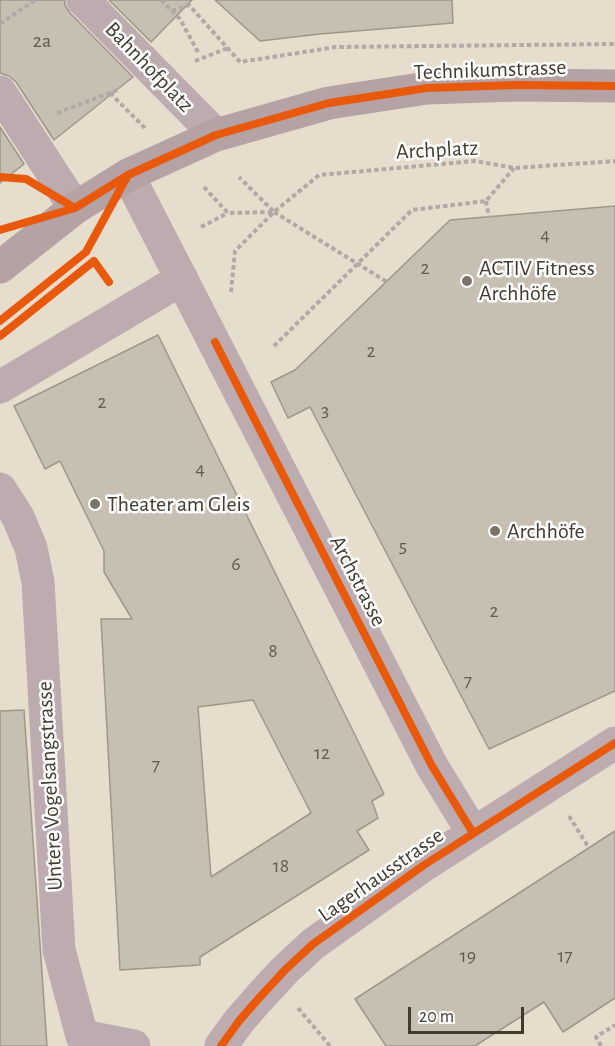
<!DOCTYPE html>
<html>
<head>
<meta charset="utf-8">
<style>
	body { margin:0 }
	#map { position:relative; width:615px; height:1046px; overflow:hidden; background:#e7ddcc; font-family:"Alegreya Sans",sans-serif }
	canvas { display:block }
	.scale { position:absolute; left:408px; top:1007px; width:116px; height:27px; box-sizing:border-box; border:3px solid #413a2e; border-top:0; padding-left:8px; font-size:18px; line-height:21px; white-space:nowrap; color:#413a2e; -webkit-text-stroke:4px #fff; paint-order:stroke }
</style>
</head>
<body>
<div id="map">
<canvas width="615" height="1046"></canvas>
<div class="scale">20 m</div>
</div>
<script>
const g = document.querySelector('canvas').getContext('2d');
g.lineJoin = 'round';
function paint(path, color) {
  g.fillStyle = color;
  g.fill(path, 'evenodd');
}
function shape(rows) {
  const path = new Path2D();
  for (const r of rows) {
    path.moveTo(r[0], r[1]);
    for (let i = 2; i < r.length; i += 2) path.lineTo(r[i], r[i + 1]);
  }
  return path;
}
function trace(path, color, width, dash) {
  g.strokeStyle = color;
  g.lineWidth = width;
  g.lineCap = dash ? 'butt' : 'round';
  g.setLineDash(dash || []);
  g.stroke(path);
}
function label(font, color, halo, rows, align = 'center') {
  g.font = font + ' "Alegreya Sans",sans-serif';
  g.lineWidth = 5;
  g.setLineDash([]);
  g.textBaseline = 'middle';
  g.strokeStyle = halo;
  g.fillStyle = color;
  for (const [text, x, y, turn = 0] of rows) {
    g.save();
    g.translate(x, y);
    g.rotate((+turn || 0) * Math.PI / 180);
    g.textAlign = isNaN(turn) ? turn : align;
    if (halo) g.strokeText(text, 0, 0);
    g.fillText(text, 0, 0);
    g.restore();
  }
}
const building = shape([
	[0,0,65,0,65,5,70,13,133,77,54,140,16,82,9,76,0,73,0,0],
	[109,0,192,0,151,42,109,0],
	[215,0,452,0,453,23,320,34,260,41,215,0],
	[0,127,24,164,0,183,0,127],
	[615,206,615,691,489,749,310,407,288,418,271,382,295,370,450,220,615,206],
	[158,335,384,794,372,801,378,818,357,831,369,850,200,957,200,965,120,970,101,619,132,619,104,572,104,551,60,461,45,469,14,406,158,335],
	[253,700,311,813,211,877,198,707,253,700],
	[24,710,47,1046,0,1046,0,711,24,710],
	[615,831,615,998,563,1032,544,1002,475,1046,386,1046,355,999,615,831]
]);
paint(building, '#c7bfb1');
trace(building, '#9f978b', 1.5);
trace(shape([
	[161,0,180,19,199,54],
	[172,11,189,5,240,62,336,47,615,44],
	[0,24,35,0],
	[195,61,228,48],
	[110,93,146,129],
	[57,113,120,89],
	[204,187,228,213,274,212,239,177],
	[486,201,489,217],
	[274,212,387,282],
	[201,227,228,213],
	[94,261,109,282],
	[231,292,235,251,274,212,319,175,475,161,515,168,615,161],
	[274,346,412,210,486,201,514,168],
	[569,816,589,848],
	[298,1008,330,1046],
	[601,1046,596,1037,615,1025]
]), '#b4a8a7', 4, [4.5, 3]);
trace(shape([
	[83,0,216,135],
	[0,92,75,208],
	[128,175,432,766,473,833],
	[0,387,182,279],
	[0,489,18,517,31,548,38,582,59,950,82,1036,134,1046],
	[221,1046,239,1021,260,997,285,970,313,944,424,865,615,743]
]), '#bcacaf', 33);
trace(shape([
	[0,267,75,208,128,175,216,135,329,103,427,88,516,85,615,86]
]), '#b5a2a4', 33);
trace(shape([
	[0,177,26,179,75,208],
	[0,230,75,208,128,175,216,135,329,103,427,88,516,85,615,86],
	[0,321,86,252,128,175],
	[0,336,94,261,109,282],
	[215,342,432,766,473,833],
	[221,1046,239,1021,260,997,285,970,313,944,424,865,615,743]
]), '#e8590c', 8);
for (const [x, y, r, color] of [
	[467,281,6,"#7b7365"],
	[95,504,6,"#7b7365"],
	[495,531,6,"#7b7365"]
]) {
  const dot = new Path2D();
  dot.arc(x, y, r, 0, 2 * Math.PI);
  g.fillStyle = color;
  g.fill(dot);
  trace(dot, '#fff', 2);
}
label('20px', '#625b4f', null, [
	["2a",42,41],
	["4",545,235],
	["2",425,268],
	["2",371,351],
	["2",102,402],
	["3",325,410],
	["4",200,469],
	["5",403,546],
	["6",236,564],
	["2",494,611],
	["8",273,651],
	["7",468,681],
	["12",322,753],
	["7",156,765],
	["18",281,866],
	["19",468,956],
	["17",565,956]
]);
label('22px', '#413a2e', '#fff', [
	["Bahnhofplatz",149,67,46],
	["Technikumstrasse",490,70,-2],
	["Archplatz",437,150,-3],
	["Archstrasse",358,581,63],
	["Untere Vogelsangstrasse",50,786,-93],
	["Lagerhausstrasse",381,875,-35]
]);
label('22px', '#413a2e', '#fff', [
	["ACTIV Fitness",479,268],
	["Archhöfe",479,293],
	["Theater am Gleis",107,504],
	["Archhöfe",507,531]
], 'left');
</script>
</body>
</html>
